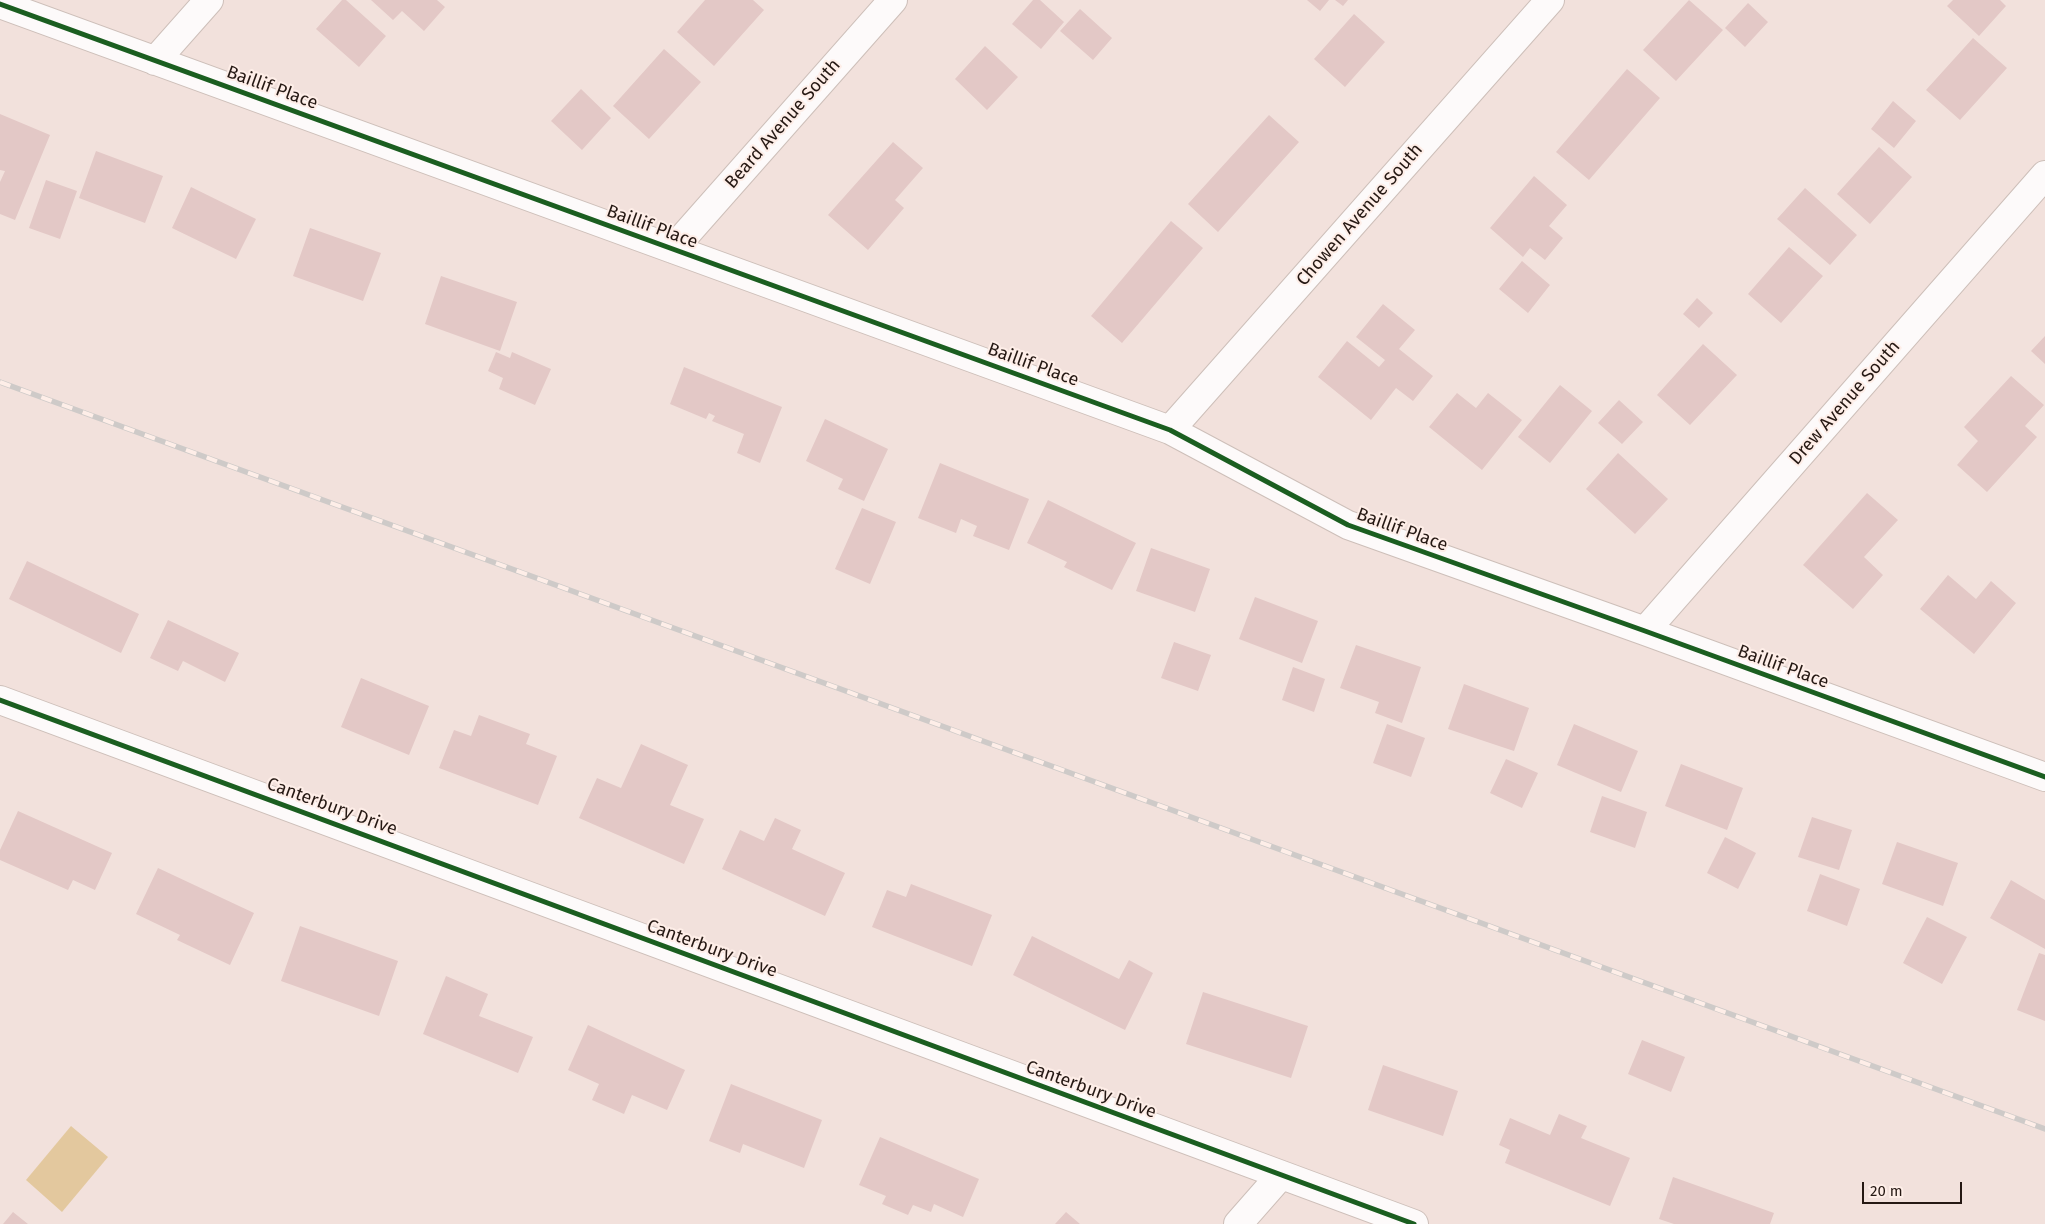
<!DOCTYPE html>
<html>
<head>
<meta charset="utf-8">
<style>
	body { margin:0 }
	#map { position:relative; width:2045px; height:1224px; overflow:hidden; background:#f2e1dc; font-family:"Fira Sans",sans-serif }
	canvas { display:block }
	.scale { position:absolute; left:1862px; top:1182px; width:100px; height:22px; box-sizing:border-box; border:2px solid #251813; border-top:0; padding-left:6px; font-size:15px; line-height:18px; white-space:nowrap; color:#251813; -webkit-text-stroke:4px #feeee8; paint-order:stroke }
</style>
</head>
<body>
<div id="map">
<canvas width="2045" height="1224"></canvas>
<div class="scale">20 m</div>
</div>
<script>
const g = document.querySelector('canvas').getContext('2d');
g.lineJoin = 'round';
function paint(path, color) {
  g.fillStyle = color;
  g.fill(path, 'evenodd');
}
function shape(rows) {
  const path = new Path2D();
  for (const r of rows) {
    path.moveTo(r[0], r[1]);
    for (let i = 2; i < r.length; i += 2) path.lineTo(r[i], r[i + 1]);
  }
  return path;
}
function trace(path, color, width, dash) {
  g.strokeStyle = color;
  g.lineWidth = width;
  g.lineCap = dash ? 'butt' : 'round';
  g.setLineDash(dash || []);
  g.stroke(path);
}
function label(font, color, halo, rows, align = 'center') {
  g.font = font + ' "Fira Sans",sans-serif';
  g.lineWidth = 4;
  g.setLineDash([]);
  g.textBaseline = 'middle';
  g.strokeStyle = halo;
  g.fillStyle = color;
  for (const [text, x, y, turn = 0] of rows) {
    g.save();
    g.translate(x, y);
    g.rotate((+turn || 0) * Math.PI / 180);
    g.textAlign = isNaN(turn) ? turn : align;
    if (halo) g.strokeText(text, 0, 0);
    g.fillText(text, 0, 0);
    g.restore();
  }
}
paint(shape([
	[71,1126,108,1157,62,1212,26,1180]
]), '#e3c89e');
paint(shape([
	[342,0,346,0,386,36,359,67,316,29],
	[371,0,437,0,445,7,424,31,402,11,393,20],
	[705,0,753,0,764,10,714,66,677,32],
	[1033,0,1040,0,1064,22,1041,49,1012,24],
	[1307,0,1329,0,1320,11],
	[1335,0,1348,0,1343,6],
	[1689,0,1723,30,1676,81,1643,50],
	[1953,0,2000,0,2006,6,1979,36,1947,6],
	[1748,3,1768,22,1745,47,1725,28],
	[1080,9,1112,38,1093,60,1060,31],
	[1354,14,1385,42,1345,87,1314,59],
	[1973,38,2007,68,1960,120,1926,90],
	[985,46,1018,77,987,110,955,79],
	[664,49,701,82,649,139,613,106],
	[1627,69,1660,98,1589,180,1556,152],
	[581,89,611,118,582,150,551,121],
	[1893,101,1916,121,1894,148,1871,129],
	[0,114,50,135,15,220,0,214,0,182,5,171,0,170],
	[1269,115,1299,142,1218,232,1188,204],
	[893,142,923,168,895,200,904,208,868,250,828,215],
	[1879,147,1912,177,1870,224,1837,194],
	[96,151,163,176,145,223,79,198],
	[1534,176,1567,205,1549,226,1563,238,1545,260,1530,248,1523,257,1490,228],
	[46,180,77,191,60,239,29,228],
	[191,187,256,219,236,259,172,228],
	[1805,188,1857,235,1830,265,1777,219],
	[1171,221,1203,248,1122,343,1091,316],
	[310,228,381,253,363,301,293,276],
	[1789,247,1823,276,1781,323,1748,294],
	[1522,261,1550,285,1528,313,1499,289],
	[441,276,517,302,500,351,425,324],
	[1697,298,1713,313,1699,328,1683,314],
	[1383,304,1415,330,1399,349,1433,376,1413,401,1396,388,1371,420,1318,377,1347,341,1379,367,1385,360,1356,337],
	[2045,336,2045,364,2031,351],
	[1703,344,1737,375,1690,425,1657,395],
	[496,352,510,358,512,352,551,369,535,405,499,389,503,378,488,371],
	[684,367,782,407,760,463,737,453,744,434,712,421,715,416,709,413,706,419,670,404],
	[2011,376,2044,405,2025,426,2037,437,1987,492,1957,465,1978,441,1964,427],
	[1560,385,1592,411,1550,463,1518,437],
	[1457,393,1476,408,1488,393,1522,420,1482,470,1429,427],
	[1619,400,1643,422,1622,444,1598,423],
	[825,419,888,449,864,501,838,489,843,479,806,461],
	[1618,453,1668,499,1635,534,1586,489],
	[940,463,1029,499,1009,550,973,536,977,526,961,519,956,533,918,518],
	[1867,493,1898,520,1864,557,1883,575,1853,609,1803,565],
	[1048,500,1136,543,1112,590,1064,567,1067,562,1027,543],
	[862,508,896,522,870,584,835,569],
	[1151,548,1210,569,1195,612,1136,591],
	[27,561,139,614,121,653,9,599],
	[1948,575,1976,599,1991,581,2016,603,1974,654,1920,609],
	[1255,597,1318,621,1302,663,1239,639],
	[168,620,239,653,225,682,183,661,178,671,150,658],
	[1174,642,1211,655,1198,691,1161,678],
	[1356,645,1421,667,1402,723,1375,713,1379,702,1340,688],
	[1293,667,1325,679,1314,712,1282,700],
	[361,678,429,706,409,755,341,727],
	[1464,684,1529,708,1514,751,1448,729],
	[479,715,530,734,526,744,557,756,538,805,439,768,454,730,471,736],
	[1387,724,1425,738,1411,777,1373,763],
	[1574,724,1638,751,1621,792,1557,765],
	[641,744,688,765,670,805,704,819,684,864,579,818,597,778,621,788],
	[1506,759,1538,773,1522,808,1490,793],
	[1681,764,1743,788,1727,830,1665,806],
	[1602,796,1647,812,1635,848,1590,832],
	[18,811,112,853,95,890,73,880,68,890,0,860,0,850],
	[1812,817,1852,830,1839,870,1798,857],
	[775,818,801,830,792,849,845,873,825,916,722,869,740,830,764,841],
	[1725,837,1756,853,1738,889,1707,873],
	[1897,842,1958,863,1943,906,1882,884],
	[158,868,254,913,230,965,177,940,180,935,136,914],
	[1820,874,1860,889,1847,926,1807,911],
	[2011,880,2045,900,2045,949,1990,918],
	[911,884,992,915,972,966,872,927,887,890,906,897],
	[1927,917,1967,937,1942,984,1903,963],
	[300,926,398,961,379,1016,281,981],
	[1032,936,1119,979,1129,960,1153,973,1125,1030,1013,975],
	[2039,953,2045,955,2045,1021,2017,1010],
	[446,976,488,994,479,1016,533,1037,518,1073,423,1034],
	[1203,992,1308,1026,1291,1078,1186,1044],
	[588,1025,685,1070,667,1110,632,1095,624,1114,592,1100,599,1084,568,1070],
	[1642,1040,1685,1057,1671,1092,1628,1074],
	[1383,1065,1458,1091,1443,1136,1368,1110],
	[731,1084,822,1120,804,1168,743,1144,740,1153,709,1141],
	[1559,1114,1587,1126,1581,1138,1630,1158,1610,1206,1505,1163,1510,1150,1499,1145,1510,1118,1550,1135],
	[880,1137,979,1179,963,1217,934,1204,931,1212,913,1205,908,1215,882,1204,886,1196,859,1185],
	[1673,1177,1774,1213,1770,1224,1674,1224,1659,1219],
	[13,1212,28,1224,3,1224],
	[1066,1212,1080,1224,1055,1224]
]), '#e3c8c6');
const street = shape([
	[0,4,1170,430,1348,525,1645,631,2045,777],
	[155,61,209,0],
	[673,249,893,0],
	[1170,430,1550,0],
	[1645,631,2045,175],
	[0,700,1414,1224],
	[1238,1224,1281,1175]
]);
trace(street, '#cdbfb9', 30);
trace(street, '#fdfafa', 28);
const rail = shape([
	[0,382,2045,1129]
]);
trace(rail, '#cecac8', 5.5);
trace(rail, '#feeee8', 4, [11]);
trace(shape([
	[0,4,1170,430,1348,525,1645,631,2045,777],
	[0,700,1414,1224]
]), '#1b5e20', 5);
label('18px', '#251813', '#feeee8', [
	["Baillif Place",272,88,20],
	["Beard Avenue South",783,124,-49],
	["Chowen Avenue South",1360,215,-49],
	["Baillif Place",652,227,20],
	["Baillif Place",1033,365,20],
	["Drew Avenue South",1845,403,-49],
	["Baillif Place",1402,530,20],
	["Baillif Place",1783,667,20],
	["Canterbury Drive",332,807,20],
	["Canterbury Drive",712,949,20],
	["Canterbury Drive",1091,1090,20]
]);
</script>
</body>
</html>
